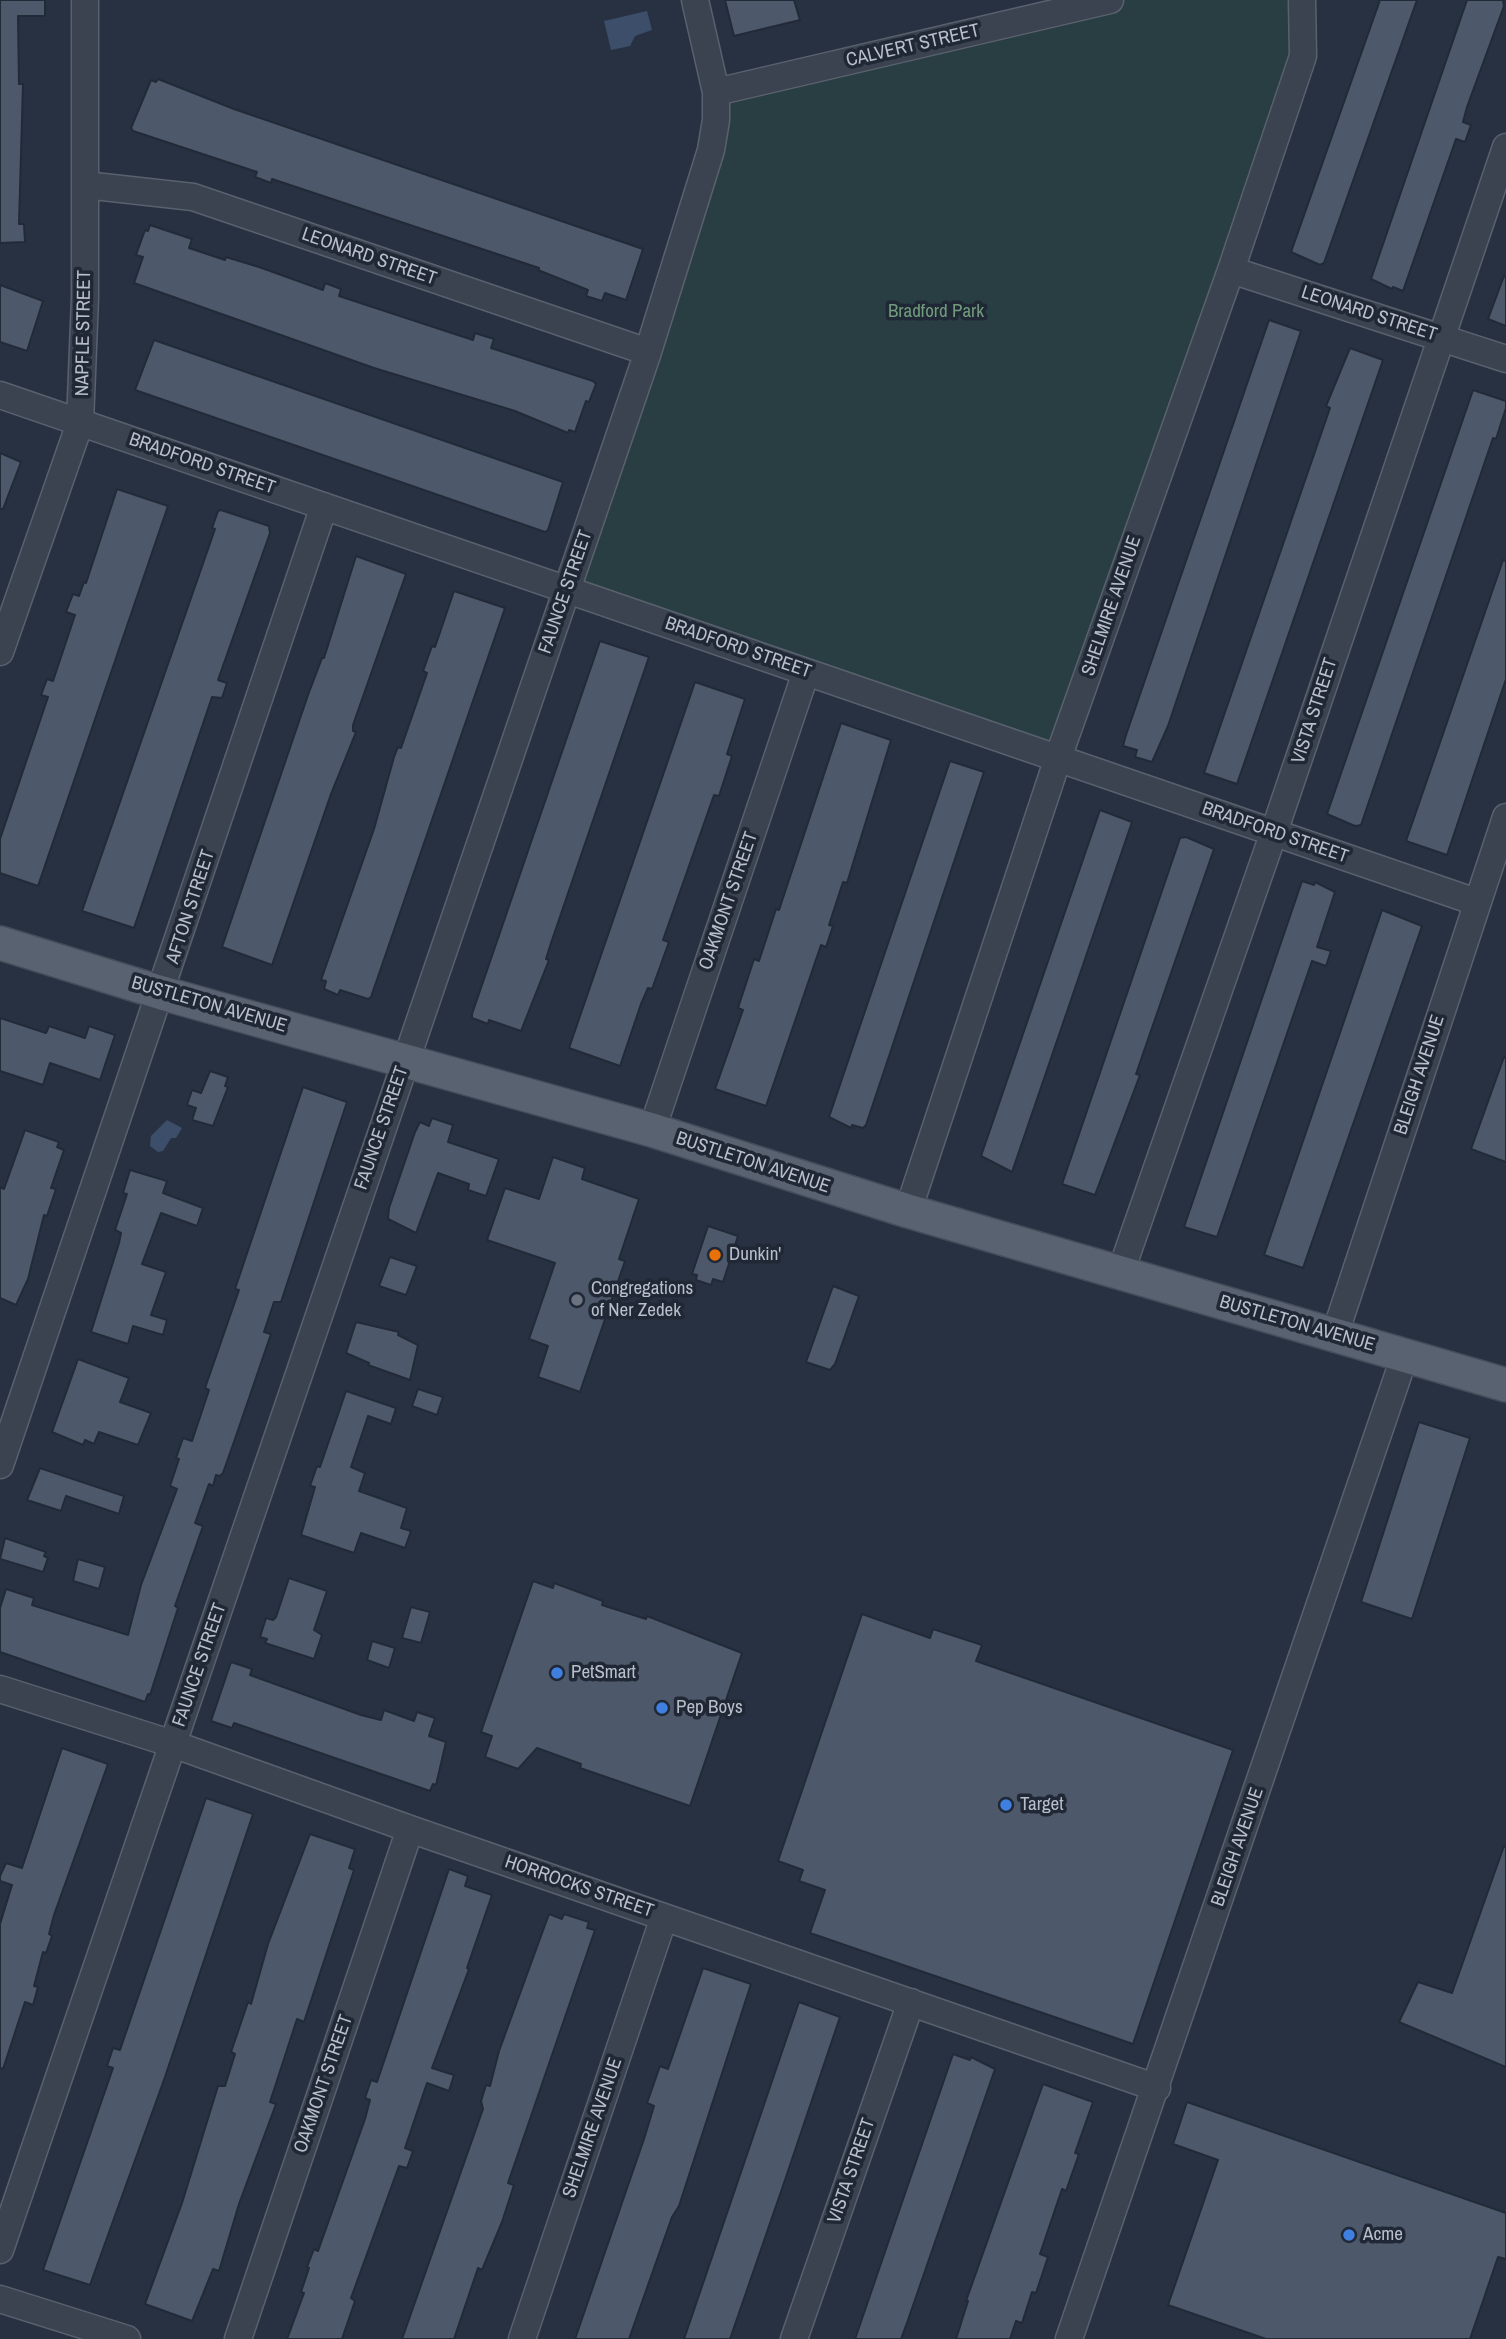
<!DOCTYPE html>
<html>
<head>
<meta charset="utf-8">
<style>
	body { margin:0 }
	canvas { display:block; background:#273141 }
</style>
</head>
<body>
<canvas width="1506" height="2339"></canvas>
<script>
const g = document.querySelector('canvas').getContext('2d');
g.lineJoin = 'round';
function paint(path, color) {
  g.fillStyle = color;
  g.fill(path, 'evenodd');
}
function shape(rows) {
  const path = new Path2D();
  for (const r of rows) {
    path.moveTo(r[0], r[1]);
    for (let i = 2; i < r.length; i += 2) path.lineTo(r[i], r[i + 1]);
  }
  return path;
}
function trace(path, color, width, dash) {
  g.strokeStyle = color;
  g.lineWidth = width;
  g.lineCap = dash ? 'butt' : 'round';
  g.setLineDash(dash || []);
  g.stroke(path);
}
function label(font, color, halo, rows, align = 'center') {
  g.font = font + ' "Archivo Narrow",sans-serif';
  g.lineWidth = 7;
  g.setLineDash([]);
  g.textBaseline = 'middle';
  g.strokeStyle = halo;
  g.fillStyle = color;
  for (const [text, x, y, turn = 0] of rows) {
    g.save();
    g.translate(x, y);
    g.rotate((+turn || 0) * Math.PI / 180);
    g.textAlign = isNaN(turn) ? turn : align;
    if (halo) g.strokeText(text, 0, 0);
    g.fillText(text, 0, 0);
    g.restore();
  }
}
paint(shape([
	[1110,0,1302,0,1303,56,1058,758,567,590,716,92]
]), '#293e42');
paint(shape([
	[647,11,652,30,635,36,630,46,611,50,604,21],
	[167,1120,182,1128,176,1138,171,1138,163,1151,158,1152,150,1146,151,1136]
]), '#3d4e6a');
const building = shape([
	[0,0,45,0,45,16,18,16,19,84,23,84,19,224,24,224,25,242,0,243,0,0],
	[725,0,794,0,800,20,734,36,725,0],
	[1380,0,1417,0,1324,263,1320,265,1291,252,1380,0],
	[1467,0,1503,0,1504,6,1467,107,1463,122,1471,125,1465,142,1456,139,1403,291,1393,287,1392,289,1371,279,1467,0],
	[158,79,234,109,643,249,626,300,605,293,602,301,586,296,588,290,538,270,539,268,272,179,271,183,255,177,257,172,133,131,131,128,151,80,156,82,158,79],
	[150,225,192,239,189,248,225,260,226,257,259,267,323,290,325,283,341,289,339,296,473,340,475,333,494,339,491,348,593,381,596,384,589,402,586,401,575,432,569,430,568,433,515,411,374,368,134,283,143,257,136,255,145,230,148,231,150,225],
	[1504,276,1506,277,1506,326,1488,319,1504,276],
	[0,285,43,301,27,351,0,342,0,285],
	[1269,320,1301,331,1168,726,1152,762,1135,757,1137,750,1123,746,1126,735,1269,320],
	[154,340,563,482,548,530,545,532,135,390,154,340],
	[1350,348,1383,360,1237,784,1204,773,1330,408,1326,406,1350,348],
	[1473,390,1506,401,1506,408,1496,439,1493,438,1361,825,1355,826,1327,814,1473,390],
	[0,453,21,462,3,509,0,509,0,453],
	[117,489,168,506,38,886,0,873,0,839,48,697,41,695,47,679,53,681,75,615,66,612,73,594,79,596,84,582,86,583,117,489],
	[221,510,269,526,270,533,218,680,227,683,222,698,212,697,134,928,82,911,215,529,212,528,218,511,221,510],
	[356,556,406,574,353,725,353,731,356,732,331,794,272,965,222,947,308,695,322,658,324,658,356,556],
	[1503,560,1506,561,1506,679,1447,855,1406,841,1503,560],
	[454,591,505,608,371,997,368,999,340,990,338,995,324,989,326,981,321,980,374,829,394,757,398,747,401,748,427,673,423,671,432,646,435,647,454,591],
	[600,641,649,657,551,943,546,959,549,960,521,1031,489,1020,488,1024,472,1018,472,1014,600,641],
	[695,682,745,699,727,754,732,756,719,796,714,795,663,940,669,942,652,989,648,988,641,1004,620,1066,569,1048,695,682],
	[841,723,891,740,847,883,843,882,829,925,833,926,826,947,821,945,766,1106,715,1089,743,1010,738,1008,754,959,759,961,776,909,779,910,841,723],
	[950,761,984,772,866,1125,863,1128,852,1125,851,1128,829,1117,950,761],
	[1100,810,1132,822,1012,1172,981,1156,1100,810],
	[1186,837,1214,849,1136,1074,1140,1075,1095,1195,1062,1184,1180,838,1186,837],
	[1302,881,1314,885,1315,882,1335,892,1317,947,1331,951,1326,966,1312,961,1217,1237,1184,1227,1302,881],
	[1382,910,1422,926,1303,1268,1264,1255,1382,910],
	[0,1018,46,1033,49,1026,85,1038,89,1026,115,1035,100,1080,50,1063,43,1085,0,1071,0,1018],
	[1504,1057,1506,1058,1506,1162,1471,1149,1504,1057],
	[210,1071,228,1077,225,1086,228,1087,213,1126,192,1120,196,1108,187,1105,192,1090,201,1093,210,1071],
	[303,1087,347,1102,281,1302,274,1302,264,1332,271,1334,236,1436,223,1473,220,1476,216,1475,213,1486,209,1484,195,1523,203,1526,175,1606,178,1608,150,1695,148,1694,145,1702,0,1652,0,1608,6,1589,34,1598,32,1605,128,1635,141,1585,177,1489,170,1486,179,1459,176,1458,183,1438,192,1441,209,1390,205,1388,239,1290,235,1289,303,1087],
	[432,1118,453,1125,448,1142,499,1159,486,1196,468,1190,469,1184,438,1173,416,1233,388,1219,389,1208,415,1132,420,1122,429,1126,432,1118],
	[25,1130,59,1142,57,1147,64,1150,51,1188,56,1189,47,1216,44,1215,28,1279,16,1305,0,1298,0,1187,4,1189,25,1130],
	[553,1157,585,1168,582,1179,639,1199,619,1259,625,1261,580,1392,538,1377,548,1346,529,1339,555,1263,487,1240,505,1188,539,1199,553,1157],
	[130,1170,167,1181,163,1193,203,1208,197,1226,161,1213,142,1264,166,1272,151,1315,167,1320,163,1335,133,1326,128,1344,91,1332,119,1243,121,1233,115,1230,127,1194,123,1193,130,1170],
	[708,1226,738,1236,723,1282,713,1279,711,1285,696,1280,697,1275,692,1274,708,1226],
	[390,1257,417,1266,406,1295,379,1286,390,1257],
	[833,1286,859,1296,835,1364,830,1370,806,1362,833,1286],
	[356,1322,399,1332,398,1335,418,1345,410,1380,368,1365,369,1363,346,1353,356,1322],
	[78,1359,129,1378,120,1402,151,1413,138,1445,99,1432,94,1444,85,1440,83,1445,52,1432,78,1359],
	[418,1389,443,1397,437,1415,412,1406,418,1389],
	[346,1391,396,1408,391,1424,368,1416,351,1467,365,1473,359,1491,407,1508,401,1528,411,1531,405,1548,361,1533,354,1553,301,1535,315,1487,310,1486,317,1466,320,1467,346,1391],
	[1419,1422,1470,1438,1412,1619,1361,1602,1419,1422],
	[40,1468,124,1496,119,1514,66,1496,61,1511,27,1500,40,1468],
	[5,1538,46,1552,44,1556,48,1558,43,1572,0,1559,5,1538],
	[78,1559,105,1567,99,1589,73,1581,78,1559],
	[289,1578,327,1591,314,1630,322,1635,314,1659,265,1643,267,1639,260,1637,266,1618,273,1620,276,1617,289,1578],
	[533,1581,553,1588,554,1583,603,1601,602,1605,646,1619,647,1616,742,1653,690,1806,580,1768,581,1764,537,1748,518,1769,485,1757,492,1736,481,1732,533,1581],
	[411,1607,430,1612,421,1643,402,1638,411,1607],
	[862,1614,930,1638,933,1629,982,1645,976,1661,1233,1750,1133,2044,810,1933,825,1890,799,1881,803,1870,778,1861,862,1614],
	[372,1641,395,1648,389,1668,367,1660,372,1641],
	[231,1662,252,1669,250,1675,361,1715,381,1720,384,1710,414,1721,417,1712,435,1718,429,1736,446,1742,436,1785,433,1784,430,1791,234,1723,232,1728,211,1721,231,1662],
	[62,1748,108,1764,54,1915,49,1934,52,1936,46,1953,43,1952,34,1986,38,1987,33,2005,25,2002,3,2069,0,2068,0,1924,12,1885,0,1881,0,1876,6,1863,22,1868,62,1748],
	[206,1798,253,1814,165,2077,90,2285,43,2270,113,2068,107,2066,113,2048,120,2050,206,1798],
	[310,1834,355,1849,349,1868,354,1870,304,2022,297,2019,270,2102,276,2104,239,2204,219,2271,213,2269,192,2321,145,2304,182,2203,218,2086,225,2086,235,2054,231,2052,248,2002,251,2004,268,1944,310,1834],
	[1504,1846,1506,1847,1506,2067,1399,2022,1418,1982,1452,1993,1504,1846],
	[449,1869,468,1876,465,1886,492,1895,467,1968,469,1969,432,2068,454,2075,449,2091,427,2083,405,2148,413,2151,407,2168,399,2166,351,2298,355,2301,342,2339,287,2339,304,2293,301,2292,309,2268,307,2267,314,2249,318,2251,365,2119,370,2100,365,2098,371,2080,377,2082,449,1869],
	[549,1914,562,1919,564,1914,589,1922,587,1928,595,1930,508,2183,514,2185,502,2222,482,2270,478,2268,454,2339,402,2339,483,2109,481,2101,486,2085,490,2086,499,2051,549,1914],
	[703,1968,751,1984,679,2206,672,2217,629,2339,575,2339,644,2139,654,2106,647,2103,660,2066,668,2069,703,1968],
	[799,2002,840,2017,785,2180,730,2339,684,2339,799,2002],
	[953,2054,970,2060,971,2057,995,2069,908,2320,901,2339,855,2339,953,2054],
	[1043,2084,1093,2102,1075,2153,1079,2154,1066,2191,1062,2189,1040,2254,1048,2257,1036,2293,1032,2292,1022,2323,1016,2321,1010,2339,956,2339,968,2301,966,2301,1043,2084],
	[1187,2102,1506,2213,1506,2259,1498,2257,1470,2339,1266,2339,1168,2305,1218,2160,1173,2144,1187,2102]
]);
paint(building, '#4d586a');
trace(building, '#222a38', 2);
const minor = shape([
	[716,92,1110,0],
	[85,185,193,197,648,352],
	[1231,270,1506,359],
	[0,395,1476,902],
	[0,652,80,423,85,298,85,0],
	[652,1130,806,672],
	[908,1211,1058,758,1231,270,1303,56,1302,0],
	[1120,1274,1274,832,1506,147],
	[1335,1334,1506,817],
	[0,1465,324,506],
	[0,1689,173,1744,410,1829,1157,2088],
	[0,2250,648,352,711,150,716,120,716,92,695,0],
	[0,2299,127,2339],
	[238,2339,410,1829],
	[522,2339,664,1917],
	[794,2339,911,2002],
	[1069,2339,1405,1355]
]);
const major = shape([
	[0,943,162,993,652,1130,908,1211,1506,1385]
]);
trace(minor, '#59616e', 29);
trace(major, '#454c5a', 36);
trace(minor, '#3b4351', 26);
trace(major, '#596271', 33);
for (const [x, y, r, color] of [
	[715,1255,7,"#e8710a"],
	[577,1300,7,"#6b7280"],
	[557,1673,7,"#3f7fe0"],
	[662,1708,7,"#3f7fe0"],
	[1006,1805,7,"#3f7fe0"],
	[1349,2235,7,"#3f7fe0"]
]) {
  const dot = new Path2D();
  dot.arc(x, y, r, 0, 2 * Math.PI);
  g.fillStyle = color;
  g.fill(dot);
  trace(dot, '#202836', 2.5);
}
label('19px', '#b8bfcb', '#202836', [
	["CALVERT STREET",913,46,-13],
	["LEONARD STREET",369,257,19],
	["LEONARD STREET",1369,314,18],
	["NAPFLE STREET",84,333,-89],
	["BRADFORD STREET",202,464,19],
	["FAUNCE STREET",566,592,-71],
	["SHELMIRE AVENUE",1112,606,-71],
	["BRADFORD STREET",738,648,19],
	["VISTA STREET",1315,711,-72],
	["BRADFORD STREET",1275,833,19],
	["OAKMONT STREET",729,901,-71],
	["AFTON STREET",191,907,-72],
	["BUSTLETON AVENUE",209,1005,16],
	["BLEIGH AVENUE",1420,1075,-72],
	["FAUNCE STREET",382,1128,-71],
	["BUSTLETON AVENUE",753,1163,18],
	["BUSTLETON AVENUE",1297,1324,16],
	["FAUNCE STREET",200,1665,-71],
	["BLEIGH AVENUE",1238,1847,-71],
	["HORROCKS STREET",579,1887,19],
	["OAKMONT STREET",324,2084,-71],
	["SHELMIRE AVENUE",593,2128,-71],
	["VISTA STREET",852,2171,-71]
]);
label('19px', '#709b7c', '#202836', [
	["Bradford Park",936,312]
]);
label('19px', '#b8bfcb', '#202836', [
	["Dunkin'",729,1255],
	["Congregations",591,1289],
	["of Ner Zedek",591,1311],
	["PetSmart",571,1673],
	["Pep Boys",676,1708],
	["Target",1020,1805],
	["Acme",1363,2235]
], 'left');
</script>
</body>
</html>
